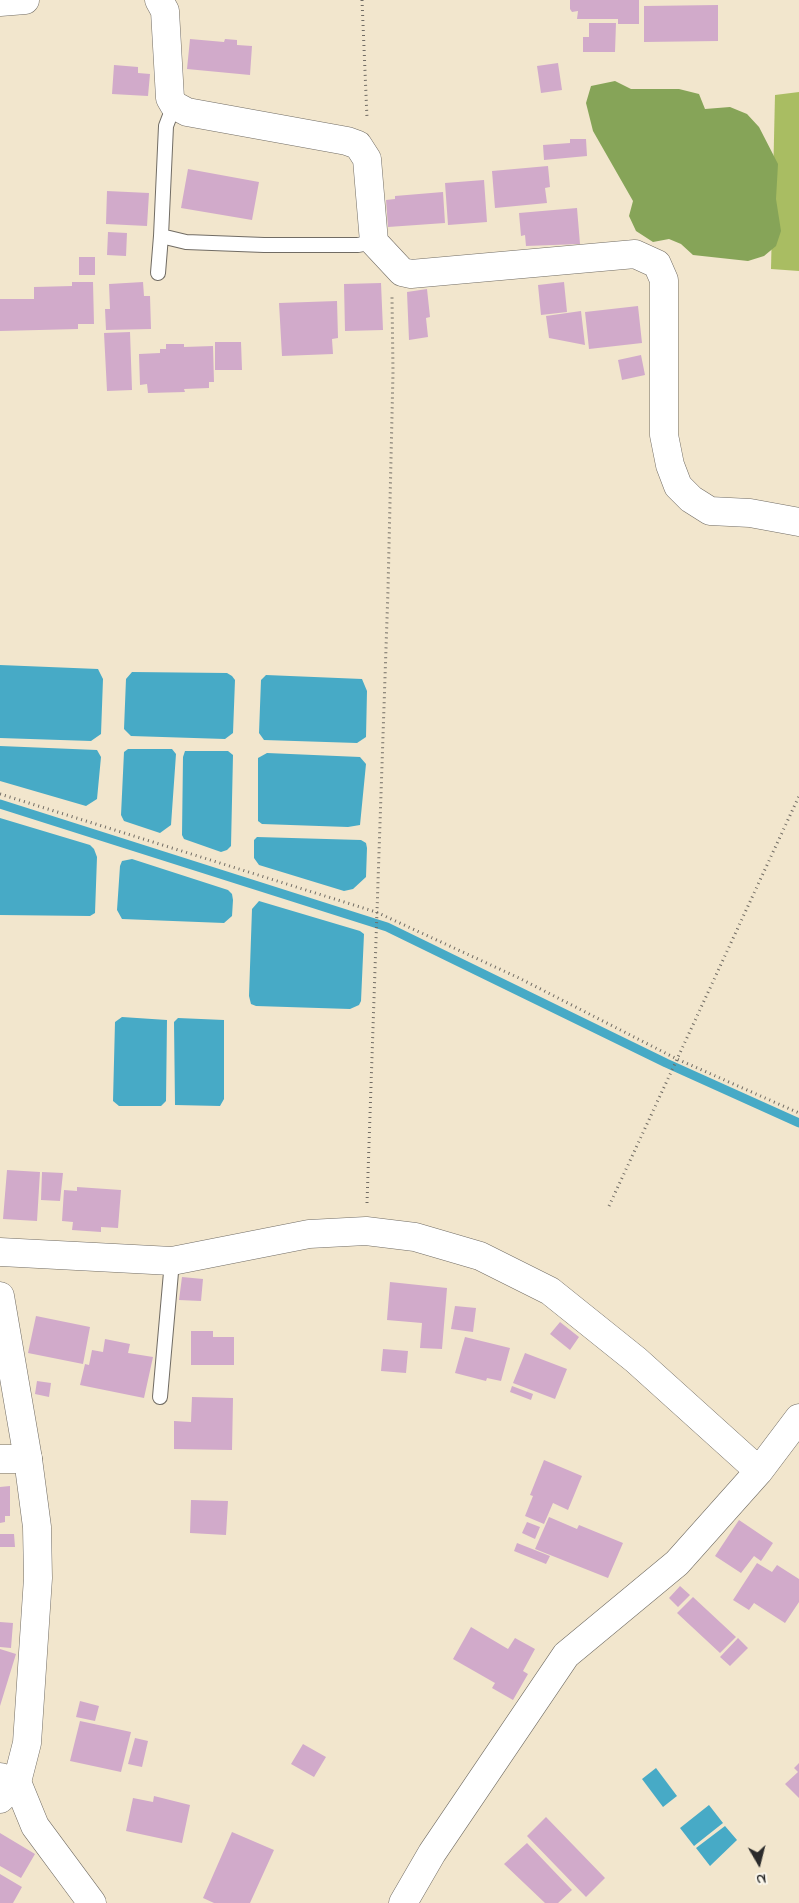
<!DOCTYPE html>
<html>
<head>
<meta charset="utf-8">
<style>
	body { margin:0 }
	#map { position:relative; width:799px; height:1903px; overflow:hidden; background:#f2e6cd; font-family:"Indie Flower",sans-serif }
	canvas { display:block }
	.north { position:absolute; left:734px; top:1838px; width:50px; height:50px; -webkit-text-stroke:4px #fbf7ec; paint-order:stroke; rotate:172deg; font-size:14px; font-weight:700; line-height:20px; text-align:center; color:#2b2b2b }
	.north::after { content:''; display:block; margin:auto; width:18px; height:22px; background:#2b2b2b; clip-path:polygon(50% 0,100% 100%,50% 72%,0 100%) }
</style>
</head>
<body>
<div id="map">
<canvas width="799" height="1903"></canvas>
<div class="north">N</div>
</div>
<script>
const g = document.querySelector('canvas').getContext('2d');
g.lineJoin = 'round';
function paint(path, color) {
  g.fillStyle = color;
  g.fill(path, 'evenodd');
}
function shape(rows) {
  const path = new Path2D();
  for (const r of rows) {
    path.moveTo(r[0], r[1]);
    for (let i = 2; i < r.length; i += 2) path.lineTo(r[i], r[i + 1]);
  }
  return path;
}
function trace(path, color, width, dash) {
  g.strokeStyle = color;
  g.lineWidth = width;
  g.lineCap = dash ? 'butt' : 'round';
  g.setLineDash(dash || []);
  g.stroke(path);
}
paint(shape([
	[799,92,799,271,771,269,775,95]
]), '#a9bd62');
paint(shape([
	[615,81,631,89,679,89,699,94,705,109,730,107,747,114,759,127,778,164,776,199,781,231,776,246,764,256,748,261,693,255,681,244,669,239,653,242,636,231,629,216,633,201,593,131,586,103,591,86]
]), '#86a458');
paint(shape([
	[0,665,98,669,103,679,101,734,91,741,0,738],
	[132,672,227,673,232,676,235,680,233,733,225,739,131,736,124,729,126,679],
	[266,675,362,679,367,691,366,737,357,743,264,740,259,733,261,680],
	[0,746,97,750,101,757,97,799,86,806,0,781],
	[128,749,172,749,176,754,171,825,160,833,124,821,121,815,124,752],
	[185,751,228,751,233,755,231,846,227,850,221,852,184,839,182,835,183,757],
	[267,753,360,757,366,764,360,825,348,827,262,824,258,821,258,758],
	[0,818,90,845,94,849,97,857,95,913,90,916,0,915],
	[257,837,361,840,366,843,367,848,366,877,353,889,344,891,259,865,254,858,254,840],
	[132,859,228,890,232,894,233,900,232,916,224,923,122,919,117,910,120,866,122,861],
	[259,901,360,931,364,934,361,1001,359,1005,350,1009,256,1006,251,1004,249,996,252,909],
	[122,1017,167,1020,166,1101,161,1106,119,1106,113,1101,115,1022],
	[178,1018,224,1020,224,1099,220,1106,175,1105,174,1022],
	[656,1768,677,1796,663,1807,642,1779],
	[709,1805,723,1823,694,1846,680,1828],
	[725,1826,737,1840,710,1866,696,1848]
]), '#47aac6');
trace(shape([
	[0,804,387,927,666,1063,799,1123]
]), '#47aac6', 9);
paint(shape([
	[570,0,639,0,639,24,618,24,618,19,577,19,578,11,572,12,570,9],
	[718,5,718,41,644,42,644,6],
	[589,23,616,23,615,52,583,52,583,37,589,37],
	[190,39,224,42,225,39,237,40,237,45,252,46,250,75,187,69],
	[558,63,562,90,541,93,537,66],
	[114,65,138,67,138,73,150,74,148,96,112,94],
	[570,139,586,139,587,156,544,160,543,145,570,143],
	[548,166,550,187,545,188,547,203,495,208,492,171],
	[188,169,259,182,252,220,181,208],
	[484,180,487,222,448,225,445,183],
	[107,191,149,193,147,226,106,224],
	[443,192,445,223,388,227,386,200,395,199,395,196],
	[577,208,580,244,526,246,525,235,521,236,519,213],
	[108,232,127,233,126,256,107,255],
	[79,257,95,257,95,275,79,275],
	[72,282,93,282,94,324,78,324,78,329,0,331,0,299,34,299,34,287,72,286],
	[143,282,144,296,150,296,151,329,106,330,105,309,110,309,109,284],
	[564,282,567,312,541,315,538,285],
	[381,283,383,330,345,331,344,284],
	[427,289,430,317,426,318,428,337,409,340,407,292],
	[337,301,338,338,332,339,333,354,282,356,279,303],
	[638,306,642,343,589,349,585,312],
	[581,311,585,345,549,338,546,316],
	[130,332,132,390,107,391,104,333],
	[215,342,241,342,242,370,215,370],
	[166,344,184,344,184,347,213,346,214,382,209,382,209,388,184,389,185,392,148,393,147,384,140,385,139,354,160,353,160,349,166,349],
	[641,355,645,375,622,380,618,360],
	[7,1170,40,1172,37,1221,3,1219],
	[42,1172,63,1173,60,1201,41,1200],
	[77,1187,121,1190,118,1228,101,1227,101,1232,72,1230,73,1222,62,1221,64,1190,77,1191],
	[182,1277,203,1279,201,1301,179,1300],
	[390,1282,447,1288,442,1349,420,1348,422,1323,387,1320],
	[455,1306,476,1308,473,1332,451,1329],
	[36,1316,90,1327,83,1364,28,1353],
	[560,1322,579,1337,570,1350,550,1334],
	[191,1331,213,1331,213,1337,234,1337,234,1365,191,1365],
	[465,1337,510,1348,501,1381,487,1378,486,1381,455,1373],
	[105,1339,130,1344,128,1353,153,1357,144,1398,80,1385,85,1364,89,1365,92,1350,103,1352],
	[383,1349,408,1351,406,1373,381,1371],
	[525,1353,567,1369,555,1399,513,1383],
	[37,1381,51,1383,49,1397,35,1394],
	[512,1386,533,1394,531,1400,510,1392],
	[192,1397,233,1398,232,1450,174,1449,174,1421,191,1422],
	[544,1460,582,1476,568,1510,553,1503,544,1524,525,1516,533,1496,530,1495],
	[10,1486,10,1516,5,1516,5,1522,0,1523,0,1487],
	[191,1500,228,1501,226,1535,190,1533],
	[549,1517,577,1529,579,1525,623,1543,608,1578,535,1549],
	[739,1520,773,1543,761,1561,754,1556,741,1573,715,1556],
	[527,1522,540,1527,535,1539,522,1533],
	[0,1534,14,1534,15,1547,0,1547],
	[517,1543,550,1556,546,1564,514,1551],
	[757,1563,772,1572,777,1565,799,1579,799,1602,785,1623,754,1603,749,1610,733,1600],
	[680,1586,690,1595,678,1607,669,1598],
	[693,1597,736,1637,720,1653,677,1613],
	[0,1622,13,1623,11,1648,0,1647],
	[471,1627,508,1649,515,1638,535,1649,523,1671,528,1674,513,1700,492,1688,495,1683,453,1659],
	[738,1638,748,1648,730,1666,720,1657],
	[0,1649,16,1654,0,1706],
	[80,1701,99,1706,95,1721,76,1717],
	[80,1721,131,1732,121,1772,70,1761],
	[135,1738,148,1741,142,1767,128,1764],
	[303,1744,326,1757,314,1777,291,1764],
	[799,1763,799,1798,785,1784,798,1772,794,1768],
	[154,1796,190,1805,182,1843,126,1831,133,1798,153,1802],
	[546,1817,605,1878,586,1897,527,1836],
	[232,1832,274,1850,250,1903,214,1903,203,1898],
	[0,1833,35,1854,21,1878,0,1866],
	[527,1843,572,1890,558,1903,545,1903,504,1864],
	[0,1874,22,1887,13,1903,0,1903]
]), '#d1aaca');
const lane = shape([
	[174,105,166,126,161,236,186,242,264,245,358,245,374,242],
	[158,273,161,236],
	[160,1397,172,1261]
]);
const street = shape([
	[159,0,165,11,170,98,174,105,187,112,347,141,358,145,367,159,374,242,402,272,411,274,635,254,657,264,664,280,664,435,670,465,678,486,691,499,710,511,750,513,799,522],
	[0,2,25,0],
	[0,1252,172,1261,309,1234,366,1231,415,1237,480,1256,550,1291,636,1360,759,1471],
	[0,1459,28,1459],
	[0,1777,17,1782,35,1826,92,1903],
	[403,1903,432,1853,566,1655,677,1563,759,1471,799,1418]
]);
const secondary = shape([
	[0,1296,28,1459,37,1527,38,1578,27,1743,17,1782,0,1799]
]);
trace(lane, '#716c64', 16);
trace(street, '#716c64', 29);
trace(secondary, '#716c64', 29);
trace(shape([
	[362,0,367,118],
	[0,794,376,912,519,978,677,1059,799,1113],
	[367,1203,388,590,393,372,392,297],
	[609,1206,799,796]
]), '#716c64', 3, [1, 4]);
trace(lane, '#fff', 14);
trace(street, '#fff', 28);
trace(secondary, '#fff', 28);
</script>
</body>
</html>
